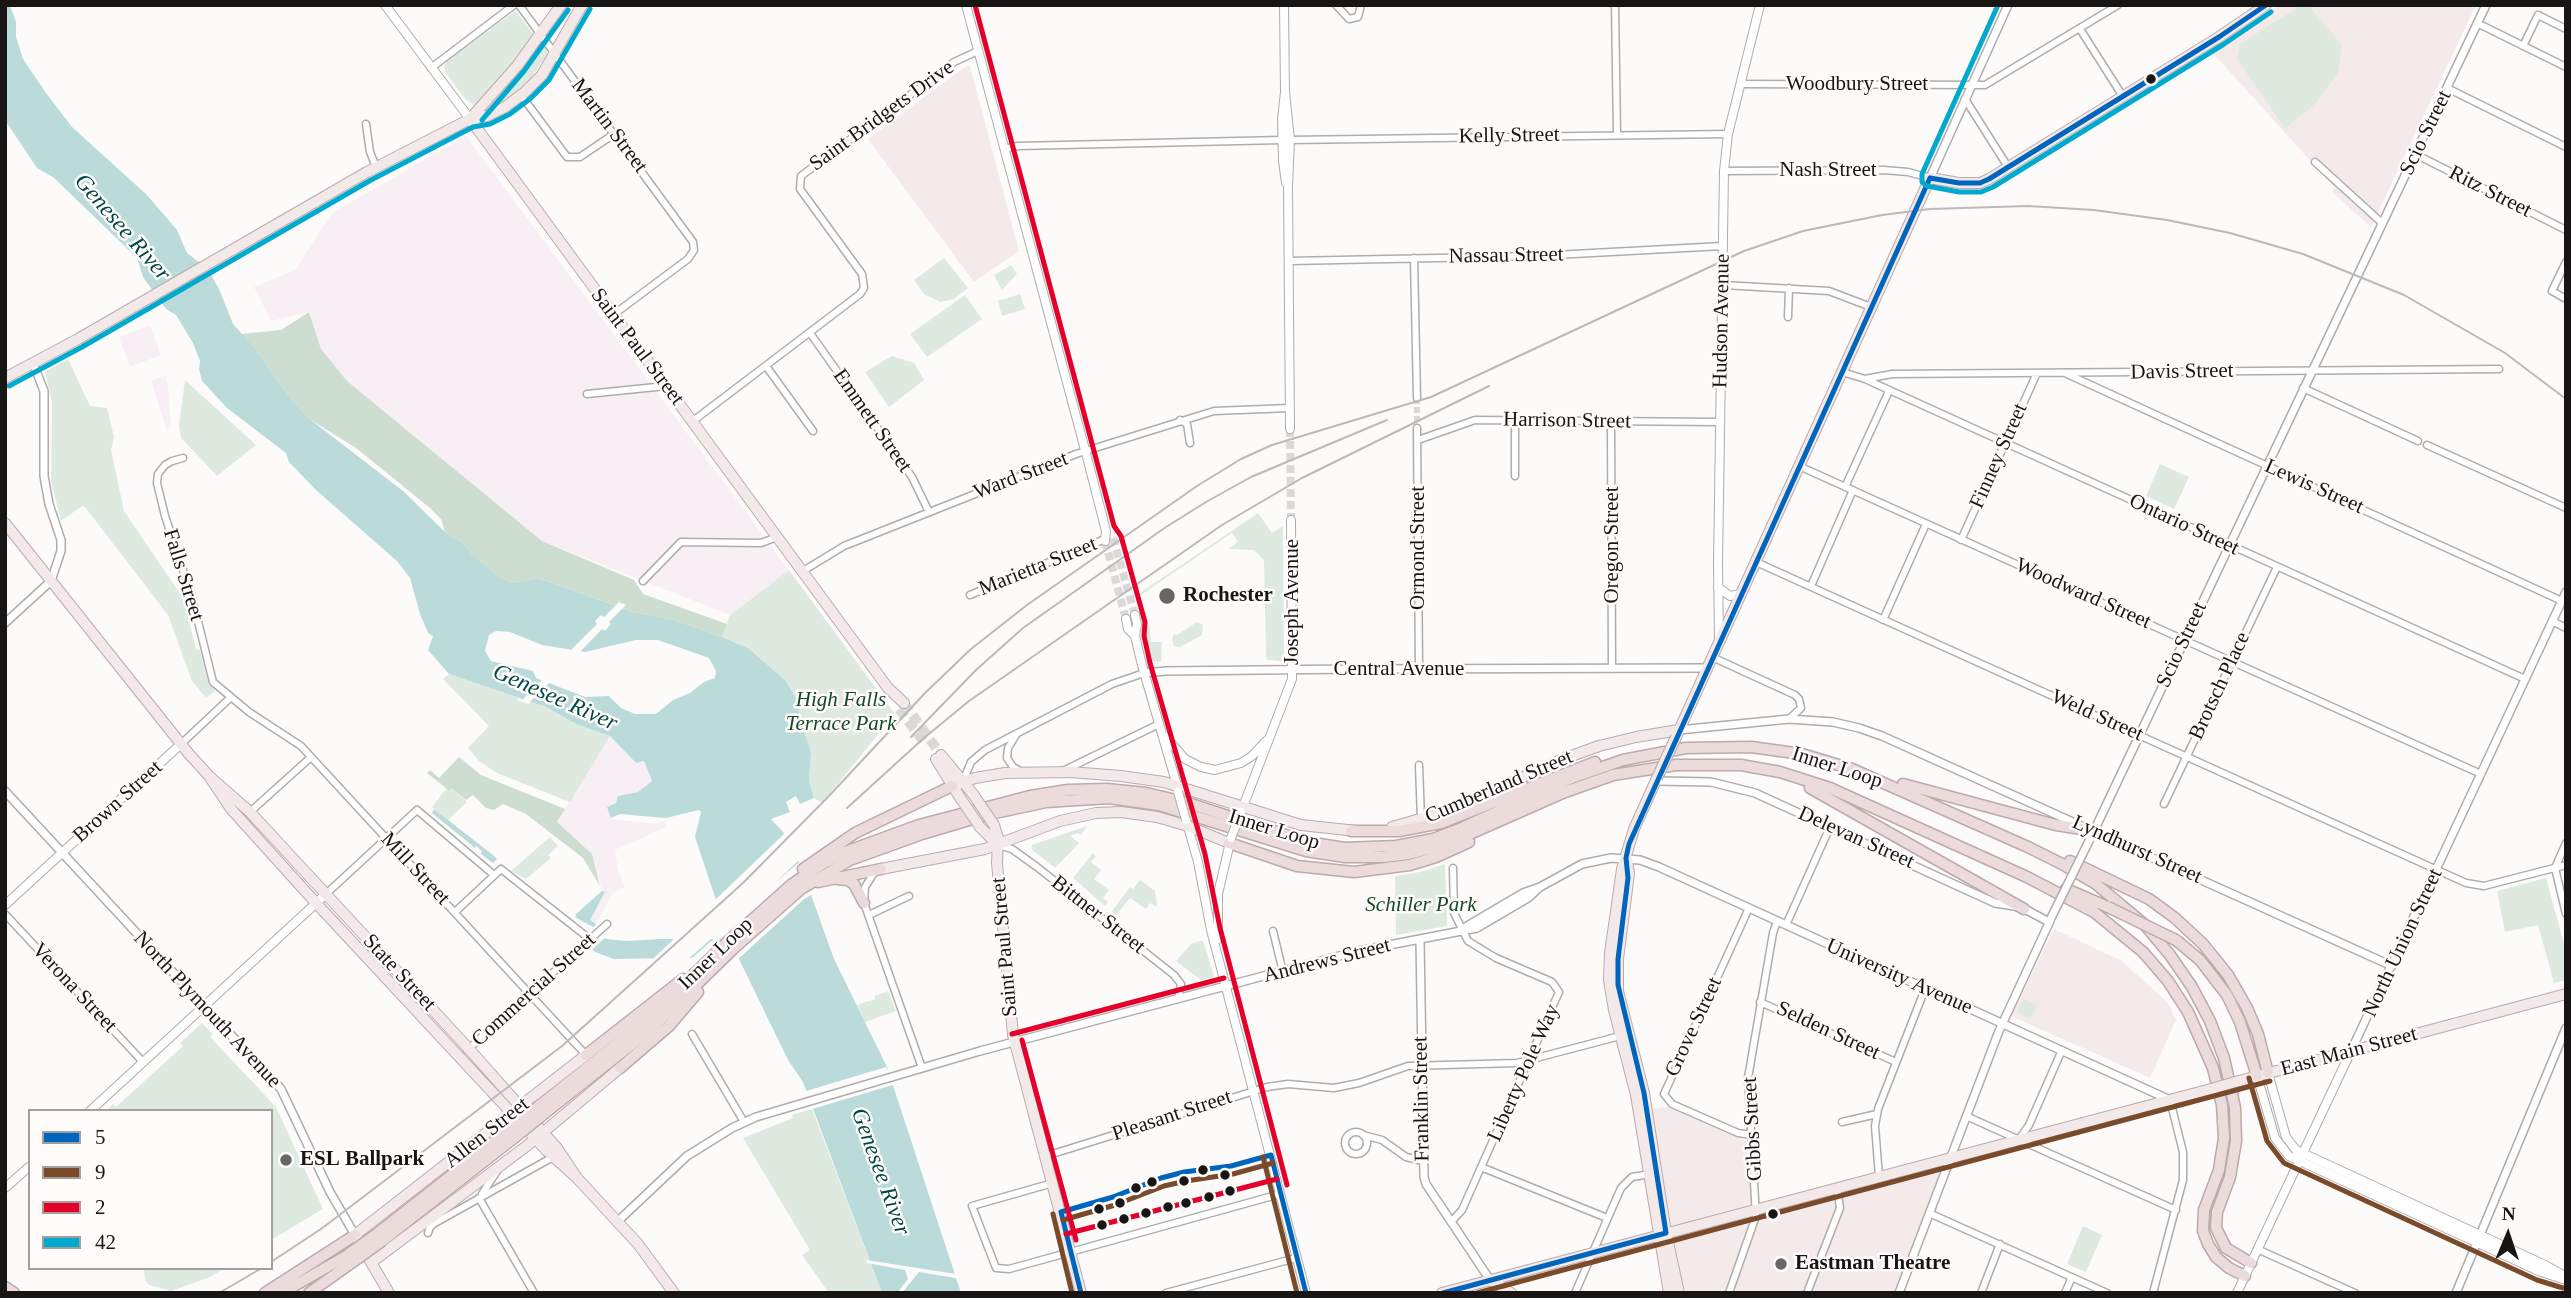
<!DOCTYPE html>
<html>
<head>
<meta charset="utf-8">
<style>
	body { margin:0 }
	#map { position:relative; width:2571px; height:1298px; overflow:hidden; background:#fdfbfa; font-family:"Times New Roman",serif }
	canvas { display:block }
	.frame { position:absolute; inset:0; border:7px solid #171615; pointer-events:none }
	.legend { position:absolute; left:28px; top:1109px; width:245px; height:161px; box-sizing:border-box; background:#fefbf9; border:2px solid #a29f9e; margin:0; padding:9px 12px; list-style:none; font-size:21px; color:#171615 }
	.legend li { display:flex; align-items:center; gap:14px; height:35px }
	.legend b { width:35px; border:2px solid #a29f9e }
	.north { position:absolute; left:2473px; top:1200px; width:70px; height:70px; -webkit-text-stroke:5px #fefbf9; paint-order:stroke; rotate:2deg; font-size:19px; font-weight:700; line-height:28px; text-align:center; color:#171615 }
	.north::after { content:''; display:block; margin:auto; width:24px; height:32px; background:#171615; clip-path:polygon(50% 0,100% 100%,50% 72%,0 100%) }
</style>
</head>
<body>
<div id="map">
<canvas width="2571" height="1298"></canvas>
<div class="frame"></div>
<ul class="legend">
<li><b style="height:9px;background:#0065bd"></b>5</li>
<li><b style="height:9px;background:#7a4b2a"></b>9</li>
<li><b style="height:9px;background:#e4002b"></b>2</li>
<li><b style="height:9px;background:#00a9ce"></b>42</li>
</ul>
<div class="north">N</div>
</div>
<script>
const g = document.querySelector('canvas').getContext('2d');
g.lineJoin = 'round';
function paint(path, color) {
  g.fillStyle = color;
  g.fill(path, 'evenodd');
}
function shape(rows) {
  const path = new Path2D();
  for (const r of rows) {
    if (r.length === 3) {
      path.moveTo(r[0] + r[2], r[1]);
      path.arc(r[0], r[1], r[2], 0, 2 * Math.PI);
      continue;
    }
    path.moveTo(r[0], r[1]);
    for (let i = 2; i < r.length; i += 2) path.lineTo(r[i], r[i + 1]);
  }
  return path;
}
function trace(path, color, width, dash) {
  g.strokeStyle = color;
  g.lineWidth = width;
  g.lineCap = dash ? 'butt' : 'round';
  g.setLineDash(dash || []);
  g.stroke(path);
}
function label(font, color, halo, rows, align = 'center') {
  g.font = font + ' "Times New Roman",serif';
  g.lineWidth = 5;
  g.setLineDash([]);
  g.textBaseline = 'middle';
  g.strokeStyle = halo;
  g.fillStyle = color;
  for (const [text, x, y, turn = 0] of rows) {
    g.save();
    g.translate(x, y);
    g.rotate((+turn || 0) * Math.PI / 180);
    g.textAlign = isNaN(turn) ? turn : align;
    if (halo) g.strokeText(text, 0, 0);
    g.fillText(text, 0, 0);
    g.restore();
  }
}
paint(shape([
	[466,136,789,570,730,615,542,541,347,381,321,349,309,312,271,321,254,287,295,270,332,213],
	[150,325,161,355,130,367,119,337],
	[167,375,171,427,167,431,151,381],
	[610,736,636,763,644,761,652,781,638,792,619,796,616,803,607,807,614,819,655,824,664,821,666,827,615,850,618,870,625,887,613,893,596,924,589,920,605,892,602,891,592,854,557,822]
]), '#f8eff4');
paint(shape([
	[2276,5,2476,5,2371,227,2332,192,2335,188,2212,52,2269,15],
	[966,66,970,66,1019,251,974,282,868,139],
	[2054,929,2122,961,2168,1003,2176,1020,2150,1078,2011,1016],
	[1667,1107,1750,1143,1755,1216,1944,1170,1896,1293,1682,1293,1684,1289,1671,1241,1651,1109]
]), '#f4eae9');
paint(shape([
	[2302,5,2308,5,2342,45,2338,73,2313,106,2285,128,2237,59,2240,44],
	[515,11,547,51,547,55,525,87,512,99,485,113,465,99,445,72,444,66,447,61],
	[944,258,968,288,954,299,940,302,924,294,914,280],
	[1011,265,1017,274,1002,290,994,275],
	[1020,294,1025,309,1002,316,998,301],
	[965,295,982,319,927,357,910,334],
	[892,356,914,363,924,380,889,407,865,372],
	[68,359,90,406,107,408,114,437,111,450,124,511,183,598,196,649,200,650,209,683,215,691,206,698,192,681,168,615,85,507,82,506,61,521,51,481,52,403,45,372],
	[185,380,256,445,217,476,181,438,179,426],
	[2160,464,2189,477,2174,509,2146,496],
	[1258,513,1272,533,1283,526,1284,658,1281,661,1267,660,1266,656,1264,560,1254,550,1228,549,1238,542,1232,533,1138,597,1137,595],
	[789,570,895,714,822,803,814,798,809,781,811,752,802,725,797,700,786,681,748,648,722,637,730,615],
	[1146,621,1150,627,1151,642,1162,642,1161,662,1152,661,1142,623],
	[1197,622,1203,625,1202,635,1180,647,1174,646,1172,639,1174,634,1177,635],
	[449,674,546,707,576,724,610,736,570,802,497,773,479,761,468,748,489,726,443,679],
	[451,788,467,802,448,820,432,807,445,790,448,792],
	[1087,826,1081,835,1078,833,1070,836,1079,843,1055,868,1031,849,1032,845],
	[550,837,558,846,548,855,551,858,526,879,511,871],
	[1093,853,1096,856,1091,862,1101,870,1094,879,1109,890,1103,898,1108,902,1105,906,1073,878],
	[1445,864,1447,926,1396,935,1395,876,1420,872],
	[2546,878,2566,951,2566,980,2554,983,2538,925,2505,932,2497,891],
	[1140,880,1155,891,1157,907,1150,903,1146,909,1130,898,1116,915,1112,911,1130,887,1133,889],
	[1203,940,1214,977,1201,980,1176,961,1191,944],
	[888,991,896,1011,865,1022,857,1005,875,999,875,996],
	[2023,999,2037,1005,2031,1019,2017,1012],
	[202,1023,213,1034,211,1036,212,1039,276,1107,323,1209,271,1240,271,1111,106,1111,113,1104,116,1107,183,1046,180,1043],
	[812,1109,882,1293,829,1293,802,1255,810,1250,743,1138,793,1118,792,1115],
	[2083,1226,2102,1235,2086,1272,2067,1264],
	[144,1268,225,1268,210,1277,171,1291,149,1285,145,1280]
]), '#dee9df');
paint(shape([
	[309,312,321,349,347,381,542,541,634,580,643,594,727,624,722,637,675,620,633,612,538,578,513,583,495,576,487,566,470,555,464,544,445,532,441,519,430,508,356,448,311,420,292,400,253,346,241,334,281,330],
	[459,757,481,775,565,809,557,822,592,854,600,886,583,858,526,814,503,804,494,810,486,808,473,795,466,800,451,788,448,792,446,788,427,773,430,770,439,778]
]), '#cdddd0');
paint(shape([
	[5,5,10,5,16,22,16,37,23,59,46,93,72,127,147,195,177,230,187,253,208,269,219,289,233,324,253,346,292,400,311,420,403,491,445,532,464,544,471,555,487,566,496,576,513,583,538,578,633,612,675,620,722,637,748,648,786,681,797,700,802,725,811,752,809,781,814,798,800,804,796,796,786,802,790,812,771,819,784,833,800,864,834,959,887,1067,961,1293,882,1293,803,1082,788,1060,738,957,614,959,595,952,574,932,576,914,602,891,605,892,590,920,596,924,594,927,606,939,627,941,659,939,729,939,695,837,701,812,699,810,666,818,620,814,611,818,607,807,616,803,618,796,638,792,652,781,644,761,636,763,610,736,576,724,546,707,449,674,428,650,433,636,428,633,420,614,410,578,398,562,316,490,289,462,286,453,227,408,202,381,199,369,200,361,193,343,176,315,166,309,143,277,137,258,53,177,37,168,5,120],
	[496,631,510,632,542,645,585,652,636,640,658,640,709,658,716,671,715,678,704,682,690,693,673,700,656,714,635,714,621,708,609,696,585,697,536,678,533,671,491,661,485,651,489,635],
	[434,809,493,855,497,859,493,863,481,854,482,851,476,846,475,848,432,813]
]), '#bbdbdb');
paint(shape([
	[619,602,626,605,609,622,611,624,605,631,602,629,578,654,569,652,597,624,595,621,601,615,604,617],
	[544,678,551,681,528,704,517,700,519,698,522,700],
	[787,831,801,858,777,881,802,860,814,893,803,900,736,961,690,960,718,935,724,936,712,903],
	[573,916,593,927,595,926,606,937,589,952,570,932],
	[676,937,712,938,686,961,653,959],
	[886,1067,896,1084,809,1110,803,1092],
	[866,1260,956,1274,959,1272,961,1279,919,1272,902,1293,897,1293,908,1279,905,1270,867,1263]
]), '#fdfbfa');
trace(shape([
	[1417,398,1417,428]
]), '#dad9d8', 6, [6, 3]);
trace(shape([
	[1290,429,1291,520],
	[1113,538,1135,615],
	[1105,541,1126,619]
]), '#dad9d8', 8, [8, 4]);
trace(shape([
	[904,703,941,755],
	[899,709,924,742]
]), '#dad9d8', 10, [10, 5]);
const minor = shape([
	[519,5,693,242,694,250,688,259,613,315],
	[1336,5,1349,19,1358,17,1361,5],
	[1615,5,1617,134],
	[2477,23,2566,67],
	[2080,29,2122,95],
	[2523,46,2538,15,2566,29],
	[431,68,514,5],
	[1741,84,1985,85,2118,5],
	[2447,88,2566,147],
	[521,95,567,157,580,157,614,134],
	[1965,99,2008,167],
	[366,124,370,152,376,167],
	[1290,140,1728,134],
	[1004,149,1018,146,1282,140],
	[2415,154,2566,230],
	[2315,162,2382,223],
	[1724,171,1883,170,1908,172,1930,178],
	[1414,258,1417,398],
	[1289,261,1536,256,1723,246],
	[2566,262,2552,291,2566,299],
	[1723,285,1829,291,1871,307],
	[1788,317,1789,288],
	[810,333,912,477,929,512],
	[766,366,813,431],
	[1842,372,1865,379,2525,679],
	[2067,374,2562,601],
	[1865,379,1892,374,2499,369],
	[2303,388,2418,441],
	[587,394,666,386],
	[1180,420,1187,424,1190,443],
	[693,421,860,294,864,288,862,274,800,189,801,176,954,62,978,51],
	[1611,421,1612,668],
	[1417,428,1419,669],
	[1418,440,1475,420,1720,422],
	[2427,445,2566,508],
	[183,458,172,461,165,465,158,474,157,483,165,516,192,597,213,682,249,712,301,746,586,1055],
	[1799,466,2481,774],
	[1515,476,1515,420],
	[1845,487,1889,391],
	[1961,540,2037,373],
	[1756,562,2466,883,2484,886,2566,865],
	[803,571,844,546,1076,454,1214,411,1290,408],
	[643,581,681,542,761,543,777,537],
	[1811,586,1853,490],
	[970,595,1105,539],
	[1883,620,1926,524],
	[2552,621,2566,628],
	[1712,657,1795,695,1799,699,1801,708,1789,719],
	[1016,735,1008,748,1007,758,1013,767,1020,771],
	[181,744,230,698],
	[1419,765,1421,820],
	[1063,771,1159,724],
	[963,781,971,762,985,750,1112,684,1144,673],
	[2164,804,2277,567],
	[250,812,311,757],
	[2566,843,2555,868,2566,914],
	[998,845,1012,849,1037,867,1174,975,1181,984,1178,999],
	[874,873,865,887,864,903,922,1068],
	[326,894,417,810,494,875],
	[1749,908,1664,1094,1672,1104,1738,1133,1752,1135],
	[455,912,501,869,591,940],
	[5,914,143,1062],
	[869,915,909,896],
	[1786,925,1830,827],
	[1273,931,1283,972],
	[1760,1002,1896,1062],
	[692,1034,744,1122],
	[467,1050,607,924],
	[1966,1116,2176,1210],
	[1842,1122,1877,1114],
	[1356,1143,11],
	[1363,1135,1382,1140,1406,1157,1423,1161],
	[2020,1138,2029,1125,2062,1050],
	[1046,1156,1267,1087,1288,1084,1334,1088,1359,1083,1408,1066,1517,1063,1624,1035],
	[1481,1167,1607,1218],
	[1879,1177,1875,1126,1878,1109,1925,989],
	[1053,1183,972,1206,996,1268,1009,1269,1280,1194],
	[482,1194,497,1171],
	[479,1198,534,1293],
	[1929,1213,2107,1293],
	[1451,1222,1462,1210,1559,992,1552,982,1496,958,1468,941,1454,913,1453,868],
	[428,1233,430,1227,435,1223,553,1157],
	[2257,1249,2355,1293],
	[1166,1293,1296,1258],
	[1575,1293,1621,1188,1632,1177,1650,1174],
	[1729,1293,1756,1216,1748,1078,1773,933,1777,921],
	[1807,1293,1840,1208,1837,1188],
	[1981,1293,2000,1244],
	[2065,1293,2072,1277],
	[2153,1293,2183,1180,2183,1152,2170,1100]
]);
const tertiary = shape([
	[1930,178,2008,5],
	[5,623,51,581,61,551,61,540,49,504,44,476,44,391,33,363],
	[1144,673,1166,671,1355,669,1707,668],
	[1679,730,1789,719,1833,722,1859,728,1882,736,2392,966],
	[1656,781,1711,782,1755,793,1995,903,2021,907,2049,922],
	[5,791,281,1089,330,1192,355,1235],
	[2093,833,2486,5],
	[1462,929,1523,893,1540,887,1582,864,1611,858,1640,860,1659,867,2170,1100],
	[1420,940,1424,1177,1426,1184,1490,1280],
	[2351,1051,2566,592],
	[617,1222,687,1156,732,1128,756,1117,980,1051,1358,951,1477,928,1528,898,1540,887],
	[1899,1293,1999,1031,2050,921],
	[2456,1293,2566,1028]
]);
const secondary = shape([
	[385,5,470,119],
	[966,5,1088,461,1106,531,1105,541],
	[1284,5,1285,92,1282,119,1283,161,1286,183],
	[1285,92,1290,140,1288,186,1290,429],
	[1718,587,1730,596,1741,594],
	[1135,615,1137,624,1135,636,1142,665,1178,789],
	[1126,619,1128,629,1135,636],
	[1719,641,1718,563,1724,171,1728,134,1760,5],
	[1165,736,1185,759,1201,767,1215,770,1241,763,1252,756,1266,741],
	[1241,812,1292,679,1291,520],
	[1187,823,1198,862,1211,930,1306,1293],
	[5,905,181,744],
	[1218,939,1218,894,1231,838],
	[2268,1073,2286,1137,2296,1150,2545,1265,2563,1275],
	[2257,1076,2275,1138,2289,1156,2541,1272,2566,1280],
	[90,1111,326,894],
	[5,1188,30,1166],
	[2237,1293,2351,1051]
]);
const primary = shape([
	[470,119,888,688,904,703],
	[470,119,517,66,561,5],
	[5,378,78,339,367,172,470,119,487,116,505,107,525,92,542,75,582,5],
	[5,523,189,754,210,777,250,812,469,1049,557,1148,577,1178],
	[1676,737,1930,178,1959,183,1980,183,1989,179,2219,37,2266,5],
	[941,755,973,794],
	[936,759,961,799],
	[1657,778,1634,829,1622,869,1610,953,1609,980,1614,1010,1636,1095,1669,1293],
	[211,779,231,809,316,903,546,1150,577,1178,638,1244,674,1293],
	[952,786,975,778,1005,773,1071,772,1121,776,1164,782,1301,825,1357,831],
	[994,825,998,838,997,863,1013,1035,1081,1293],
	[980,827,998,845],
	[1392,827,1448,811,1563,759,1599,746,1636,737,1679,730],
	[1627,859,1629,874,1618,959,1618,991,1644,1093,1666,1233,1679,1293],
	[881,869,985,849,1060,821,1096,813,1121,812,1157,817,1188,826,1229,843],
	[2239,1081,2566,994],
	[372,1262,528,1145,620,1068],
	[1490,1280,1511,1293],
	[389,1293,355,1235,586,1055],
	[1442,1293,2211,1089]
]);
const motorway = shape([
	[1903,784,2056,825,2094,831],
	[1810,788,2024,909],
	[1351,831,1399,831,1441,823,1595,762],
	[1229,843,1297,866,1354,872,1410,865,1436,857,1469,842],
	[2070,861,2149,899,2175,918,2203,944,2228,975,2247,1008,2258,1034,2268,1073],
	[803,869,855,833,952,786],
	[837,879,848,880,854,884,864,903],
	[818,882,881,869],
	[2066,889,2108,907],
	[2176,940,2200,960,2227,995,2240,1022,2257,1076],
	[586,1055,683,979],
	[620,1068,669,1026,698,992],
	[539,1106,648,1019,725,944,791,885,822,864,845,852,919,825,1030,796,1068,790,1107,789,1146,793,1185,802,1307,842,1345,848,1396,846,1433,839,1457,830,1574,777,1623,760,1686,748,1751,747,1802,754,1852,769,2028,847,2062,864,2096,884,2145,925,2170,955,2192,987,2210,1021,2224,1058,2235,1108,2236,1141,2230,1177,2217,1212,2216,1228,2226,1248,2251,1263],
	[545,1113,651,1029,733,949,801,889,850,860,922,834,986,815,1046,802,1109,798,1159,805,1306,851,1345,857,1384,857,1409,854,1447,844,1565,792,1613,775,1676,765,1741,765,1780,772,1830,788,2027,877,2094,912,2143,952,2168,981,2188,1012,2213,1068,2222,1105,2224,1138,2219,1170,2204,1210,2203,1231,2208,1244,2216,1257,2229,1268,2245,1276],
	[378,1233,508,1131],
	[382,1241,514,1138],
	[5,1287,14,1293],
	[265,1293,355,1235],
	[282,1293,346,1256],
	[309,1293,350,1264]
]);
trace(minor, '#afadac', 9);
trace(tertiary, '#afadac', 10);
trace(secondary, '#afadac', 10);
trace(primary, '#bdaaaa', 12);
trace(motorway, '#bdaaaa', 13);
trace(minor, '#fffefe', 6);
trace(tertiary, '#fffefe', 7);
trace(secondary, '#fffefe', 8);
trace(primary, '#f3e9e9', 10);
trace(motorway, '#ebdbdb', 10);
trace(shape([
	[911,737,976,670,1023,628,1166,527,1206,502,1251,477,1387,420],
	[847,808,924,738,969,701,1222,525,1302,478,1489,386],
	[271,1262,321,1229,562,1046,743,883,828,797,925,693,971,649,1027,605,1197,486,1241,459,1272,445,1431,397,1744,251,1803,231,1882,215,1930,209,2028,206,2094,210,2167,220,2230,233,2303,254,2404,295,2505,353,2566,399],
	[219,1293,262,1268]
]), '#bbbab9', 2);
const tertiaryBridge = shape([
	[2051,918,2090,839]
]);
const secondaryBridge = shape([
	[1178,792,1186,820],
	[1231,838,1241,812]
]);
const primaryBridge = shape([
	[1657,778,1676,737],
	[973,794,994,825],
	[961,799,980,827],
	[2211,1089,2239,1081]
]);
const motorwayBridge = shape([
	[2108,907,2176,940],
	[508,1131,539,1106],
	[514,1138,545,1113],
	[346,1256,378,1233],
	[350,1264,382,1241]
]);
trace(tertiaryBridge, '#afadac', 10, []);
trace(secondaryBridge, '#afadac', 10, []);
trace(primaryBridge, '#bdaaaa', 12, []);
trace(motorwayBridge, '#bdaaaa', 13, []);
trace(tertiaryBridge, '#fffefe', 7);
trace(secondaryBridge, '#fffefe', 8);
trace(primaryBridge, '#f3e9e9', 10);
trace(motorwayBridge, '#ebdbdb', 10);
trace(shape([
	[1930,178,1959,183,1980,183,1989,179,2219,37,2266,5],
	[1061,1212,1113,1197,1161,1178,1184,1172,1231,1166,1271,1155,1306,1293],
	[1061,1212,1081,1293],
	[1443,1293,1666,1233,1644,1093,1618,985,1618,959,1628,878,1626,858,1629,844,1930,178]
]), '#0065bd', 5);
trace(shape([
	[2249,1078,2267,1141,2284,1163,2537,1280,2563,1288],
	[1263,1157,1297,1293],
	[1053,1214,1072,1293],
	[1063,1220,1115,1205,1164,1186,1186,1181,1233,1174,1273,1163],
	[1477,1293,2270,1081]
]), '#7a4b2a', 5);
trace(shape([
	[975,5,1114,526,1121,536,1145,622,1144,636,1150,663,1205,854,1220,928,1287,1185],
	[1012,1034,1224,978],
	[1022,1040,1076,1240],
	[1066,1234,1277,1179]
]), '#e4002b', 5);
trace(shape([
	[1998,5,1922,174,1922,182,1927,186,1959,192,1981,192,1993,187,2224,44,2271,12],
	[482,120,524,71,568,10],
	[9,386,82,347,371,180,473,127,490,124,510,114,531,98,549,80,590,9]
]), '#00a9ce', 5);
for (const [x, y, r, color] of [
	[2151,79,6,"#171615"],
	[1167,596,9,"#686665"],
	[286,1160,7,"#686665"],
	[1203,1170,6,"#171615"],
	[1225,1175,6,"#171615"],
	[1184,1181,6,"#171615"],
	[1152,1182,6,"#171615"],
	[1136,1188,6,"#171615"],
	[1230,1191,6,"#171615"],
	[1209,1197,6,"#171615"],
	[1120,1203,6,"#171615"],
	[1186,1203,6,"#171615"],
	[1168,1207,6,"#171615"],
	[1099,1209,6,"#171615"],
	[1146,1213,6,"#171615"],
	[1773,1214,6,"#171615"],
	[1124,1219,6,"#171615"],
	[1102,1225,6,"#171615"],
	[1781,1264,7,"#686665"]
]) {
  const dot = new Path2D();
  dot.arc(x, y, r, 0, 2 * Math.PI);
  g.fillStyle = color;
  g.fill(dot);
  trace(dot, '#fefbf9', 2.5);
}
label('21px', '#171615', '#fefbf9', [
	["Woodbury Street",1857,84],
	["Saint Bridgets Drive",882,116,-36],
	["Martin Street",609,126,53],
	["Scio Street",2426,133,-64],
	["Kelly Street",1509,136,-1],
	["Nash Street",1828,170],
	["Ritz Street",2490,192,27],
	["Nassau Street",1506,256,-1],
	["Hudson Avenue",1722,321,-89],
	["Saint Paul Street",637,347,53],
	["Davis Street",2182,372,-1],
	["Emmett Street",872,421,55],
	["Harrison Street",1567,421,1],
	["Finney Street",1999,456,-66],
	["Ward Street",1021,476,-21],
	["Lewis Street",2314,487,24],
	["Ontario Street",2184,525,25],
	["Oregon Street",1612,545,-90],
	["Ormond Street",1418,548,-90],
	["Marietta Street",1038,567,-22],
	["Falls Street",183,575,73],
	["Woodward Street",2083,594,24],
	["Joseph Avenue",1292,602,-90],
	["Scio Street",2182,645,-65],
	["Central Avenue",1399,669],
	["Brotsch Place",2220,686,-65],
	["Weld Street",2097,716,24],
	["Inner Loop",1837,768,18],
	["Cumberland Street",1499,787,-23],
	["Brown Street",118,802,-42],
	["Inner Loop",1274,830,17],
	["Delevan Street",1856,838,24],
	["Lyndhurst Street",2137,850,24],
	["Mill Street",415,869,47],
	["Bittner Street",1098,915,38],
	["North Union Street",2403,943,-65],
	["Saint Paul Street",1005,947,-95],
	["Inner Loop",716,954,-44],
	["Andrews Street",1327,961,-14],
	["State Street",399,973,47],
	["University Avenue",1899,977,24],
	["Verona Street",74,988,47],
	["Commercial Street",534,990,-42],
	["North Plymouth Avenue",207,1010,47],
	["Grove Street",1694,1027,-65],
	["Selden Street",1828,1031,25],
	["East Main Street",2349,1052,-15],
	["Liberty Pole Way",1524,1073,-66],
	["Franklin Street",1422,1099,-91],
	["Pleasant Street",1172,1116,-18],
	["Gibbs Street",1753,1129,-93],
	["Allen Street",487,1133,-38]
]);
label('bold 21px', '#171615', '#fefbf9', [
	["Rochester",1183,596],
	["ESL Ballpark",300,1160],
	["Eastman Theatre",1795,1264]
], 'left');
label('italic 21px', '#144828', '#fefbf9', [
	["High Falls",841,700],
	["Terrace Park",841,724],
	["Schiller Park",1421,905]
]);
label('italic 23px', '#004749', '#fefbf9', [
	["Genesee River",122,228,49],
	["Genesee River",555,698,24],
	["Genesee River",880,1172,70]
]);
</script>
</body>
</html>
